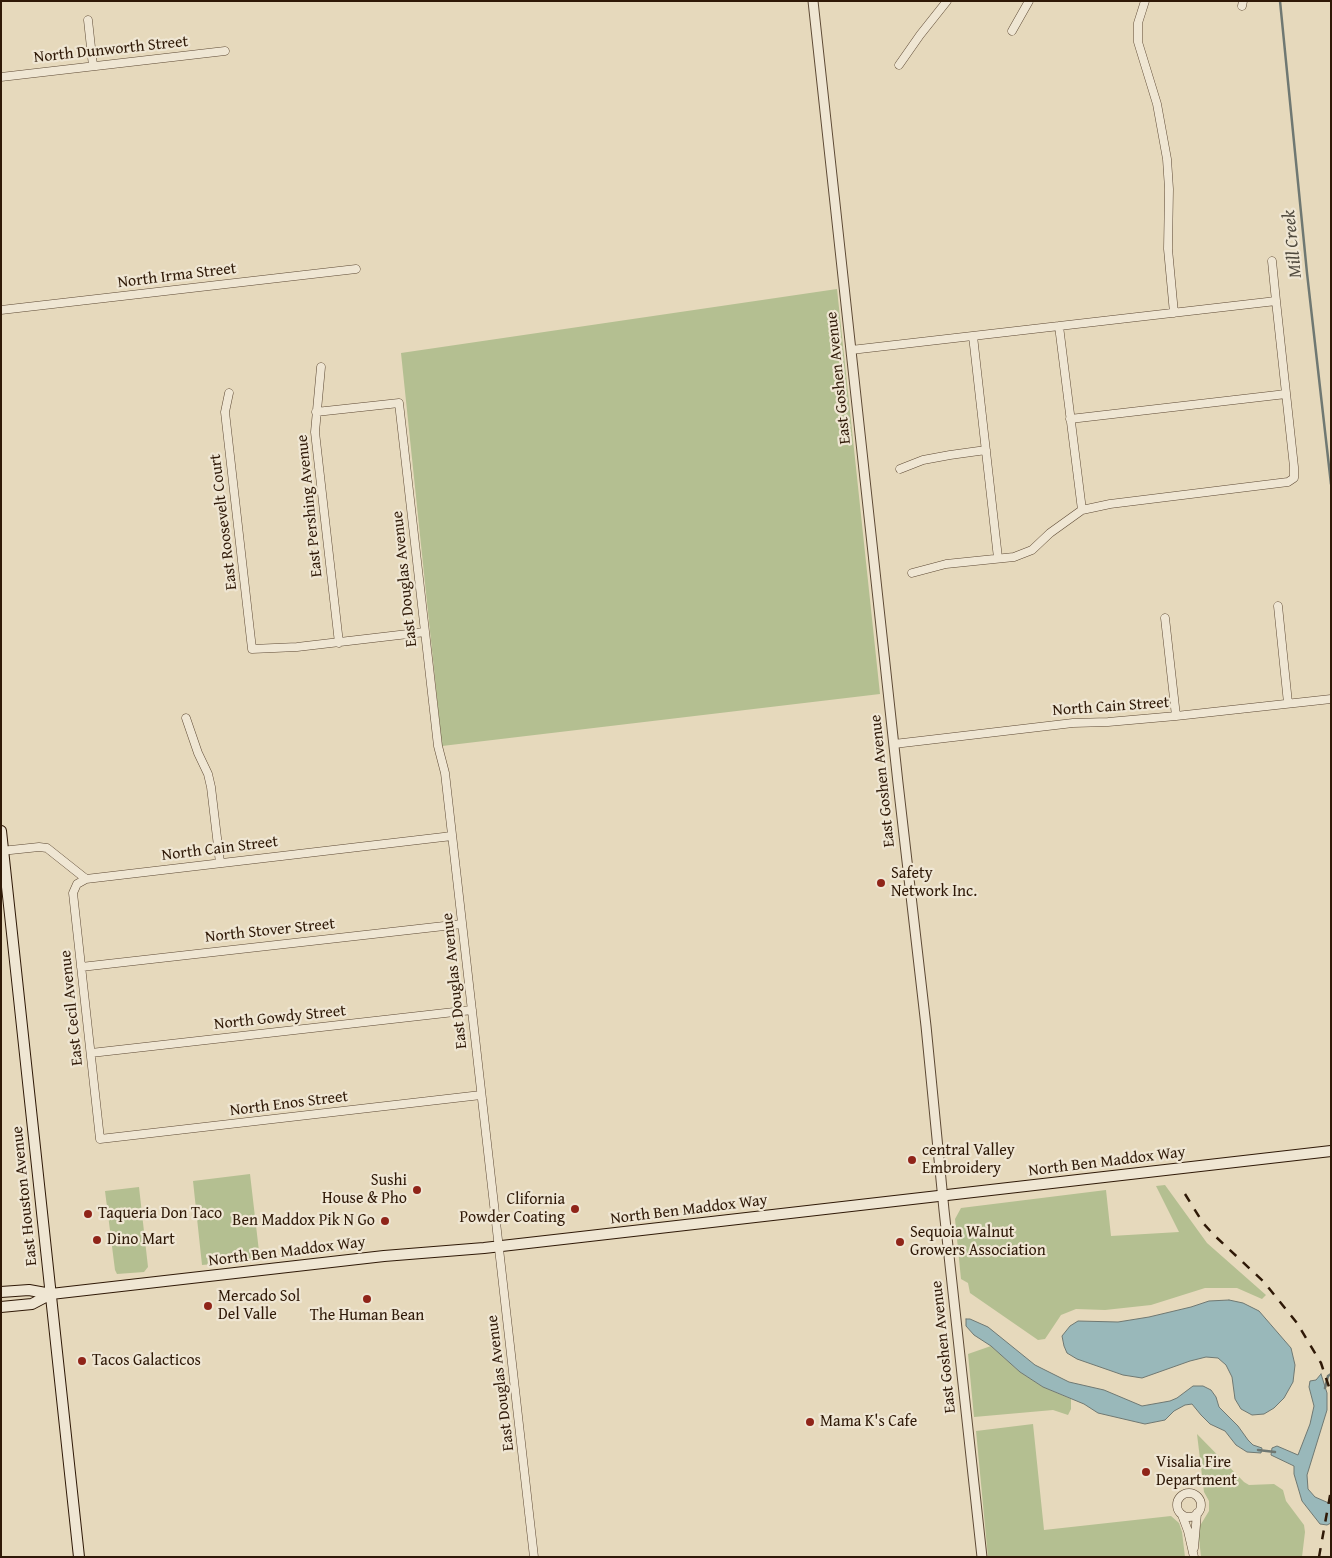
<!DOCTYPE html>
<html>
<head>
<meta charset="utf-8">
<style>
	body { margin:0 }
	#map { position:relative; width:1332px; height:1558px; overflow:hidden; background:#e6d9bc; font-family:"Gentium Book Plus",serif }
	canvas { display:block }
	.frame { position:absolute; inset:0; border:2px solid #2f1907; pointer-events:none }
</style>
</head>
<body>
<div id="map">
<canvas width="1332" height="1558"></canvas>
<div class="frame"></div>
</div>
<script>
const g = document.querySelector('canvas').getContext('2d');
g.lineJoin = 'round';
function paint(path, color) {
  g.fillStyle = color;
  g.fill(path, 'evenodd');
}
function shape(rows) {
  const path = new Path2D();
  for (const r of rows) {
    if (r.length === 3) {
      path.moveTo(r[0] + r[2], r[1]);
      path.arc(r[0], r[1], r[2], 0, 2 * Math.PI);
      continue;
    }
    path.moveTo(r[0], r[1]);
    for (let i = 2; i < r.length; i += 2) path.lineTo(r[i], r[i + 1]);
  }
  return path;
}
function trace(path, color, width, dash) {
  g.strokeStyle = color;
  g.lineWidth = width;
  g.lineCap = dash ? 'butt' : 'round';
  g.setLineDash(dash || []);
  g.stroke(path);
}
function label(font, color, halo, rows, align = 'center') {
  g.font = font + ' "Gentium Book Plus",serif';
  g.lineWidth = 4.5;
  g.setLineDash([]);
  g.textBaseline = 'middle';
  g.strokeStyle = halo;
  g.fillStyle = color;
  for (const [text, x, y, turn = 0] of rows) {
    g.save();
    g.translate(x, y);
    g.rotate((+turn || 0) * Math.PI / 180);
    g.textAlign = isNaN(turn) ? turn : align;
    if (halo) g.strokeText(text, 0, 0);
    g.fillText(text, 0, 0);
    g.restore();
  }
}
paint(shape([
	[837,289,880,694,442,746,401,353],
	[250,1174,260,1260,202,1265,193,1181],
	[1165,1185,1207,1243,1266,1295,1262,1299,1237,1288,1205,1288,1151,1305,1105,1310,1076,1309,1061,1315,1045,1339,1038,1340,970,1293,968,1283,961,1279,955,1219,961,1208,1106,1190,1111,1236,1179,1232,1156,1186],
	[139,1187,148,1267,144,1272,117,1274,115,1270,105,1191],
	[991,1346,1020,1372,1043,1387,1071,1399,1071,1409,1068,1415,1053,1410,974,1417,968,1354],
	[1033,1424,1044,1530,1171,1516,1179,1523,1182,1532,1185,1557,988,1557,976,1431],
	[1197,1434,1244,1482,1249,1485,1274,1484,1283,1490,1286,1501,1304,1525,1305,1532,1302,1557,1201,1557,1198,1529,1209,1511,1209,1501,1204,1492]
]), '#b4bf91');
const water = shape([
	[1229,1300,1243,1303,1259,1311,1291,1348,1295,1365,1293,1382,1284,1398,1274,1408,1264,1414,1252,1415,1241,1409,1235,1399,1232,1377,1226,1365,1218,1358,1206,1357,1190,1361,1142,1378,1123,1375,1077,1359,1067,1353,1064,1346,1062,1336,1070,1326,1078,1321,1118,1322,1149,1317,1191,1307,1209,1301,1229,1300],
	[966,1319,970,1319,988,1327,1035,1365,1069,1382,1104,1390,1142,1406,1170,1401,1177,1398,1193,1386,1203,1386,1211,1390,1216,1397,1219,1407,1238,1426,1248,1440,1253,1445,1262,1448,1261,1453,1247,1452,1236,1445,1225,1431,1210,1424,1201,1415,1192,1404,1185,1405,1174,1411,1165,1420,1145,1424,1098,1413,1084,1404,1043,1387,1020,1372,991,1346,974,1335,966,1326,966,1319],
	[1321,1374,1327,1393,1327,1410,1307,1475,1308,1489,1315,1497,1331,1504,1331,1523,1327,1525,1320,1524,1302,1501,1294,1474,1294,1466,1271,1455,1272,1448,1277,1446,1298,1455,1310,1424,1314,1406,1309,1387,1310,1381,1316,1380,1321,1374]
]);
paint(water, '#99b8ba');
trace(water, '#6f7872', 1);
trace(shape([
	[1280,1,1307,273,1331,484],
	[1325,1388,1328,1376,1331,1374],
	[1258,1450,1275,1452]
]), '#6f7872', 2.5);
const minor = shape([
	[1145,1,1138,23,1138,42,1157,104,1167,159,1169,189,1168,249,1174,313],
	[1242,6,1243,1],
	[88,20,93,66],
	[1012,31,1029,1],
	[899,65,920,35,947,1],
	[1,77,225,51],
	[1,310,356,269],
	[973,336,998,558],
	[851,350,1276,301,1272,261],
	[321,367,315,432,339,643],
	[229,393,225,412,252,649,297,647,425,632],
	[316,412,399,403,438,746,445,773,534,1557],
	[1070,419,1286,394],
	[900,469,923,460,950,455,986,450],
	[1082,510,1110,504,1288,482,1294,478,1294,467,1276,301],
	[912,573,946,564,1014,557,1032,550,1050,533,1082,510,1059,326],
	[1278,606,1288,703],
	[1165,618,1176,716],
	[186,718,198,753,208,774,211,787,220,863],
	[894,744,1073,723,1108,722,1176,716,1331,699],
	[1,851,39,847,47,848,86,879,452,836],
	[86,879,77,884,73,893,100,1139,481,1095],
	[81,967,462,924],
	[91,1053,472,1010],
	[1189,1505,12],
	[1182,1515,1188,1531,1194,1557],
	[1194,1548,1197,1513]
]);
const tertiary = shape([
	[813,1,898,783,926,1026,944,1210,982,1557]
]);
const secondary = shape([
	[1,831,79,1557],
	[1,1292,29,1290,51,1294,384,1256,484,1248,572,1238,1331,1151],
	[1,1307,32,1304,51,1294]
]);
trace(minor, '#5d4934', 9);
trace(tertiary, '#5d4934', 11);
trace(secondary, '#2f1907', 12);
trace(minor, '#efe6d3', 8);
trace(tertiary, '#efe6d3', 9);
trace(secondary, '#efe6d3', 10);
trace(shape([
	[1185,1194,1203,1223,1215,1236,1264,1282,1297,1323,1321,1363,1331,1393],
	[1319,1557,1331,1490]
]), '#2f1907', 2.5, [9, 9]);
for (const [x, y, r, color] of [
	[881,883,5,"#8f2418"],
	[912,1160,5,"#8f2418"],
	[417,1190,5,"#8f2418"],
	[575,1209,5,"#8f2418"],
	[88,1214,5,"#8f2418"],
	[385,1221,5,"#8f2418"],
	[97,1240,5,"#8f2418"],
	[900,1242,5,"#8f2418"],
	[367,1299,5,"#8f2418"],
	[208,1306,5,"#8f2418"],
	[82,1361,5,"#8f2418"],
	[810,1422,5,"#8f2418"],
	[1146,1472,5,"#8f2418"]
]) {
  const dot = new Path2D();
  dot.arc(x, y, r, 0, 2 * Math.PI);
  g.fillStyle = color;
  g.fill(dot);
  trace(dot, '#efe6d3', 2);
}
label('16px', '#2f1907', '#efe6d3', [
	["North Dunworth Street",111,50,-6],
	["North Irma Street",177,276,-7],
	["East Goshen Avenue",839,378,-96],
	["East Pershing Avenue",310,506,-96],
	["East Roosevelt Court",224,522,-97],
	["East Douglas Avenue",405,579,-96],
	["North Cain Street",1111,707,-4],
	["East Goshen Avenue",883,781,-96],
	["North Cain Street",220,849,-7],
	["North Stover Street",270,931,-6],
	["East Douglas Avenue",455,981,-96],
	["East Cecil Avenue",72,1008,-96],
	["North Gowdy Street",280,1018,-6],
	["North Enos Street",289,1104,-7],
	["North Ben Maddox Way",1107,1162,-7],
	["East Houston Avenue",25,1196,-96],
	["North Ben Maddox Way",689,1210,-7],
	["North Ben Maddox Way",287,1252,-7],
	["East Goshen Avenue",944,1347,-96],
	["East Douglas Avenue",501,1383,-97]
]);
label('16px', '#2f1907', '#efe6d3', [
	["Safety",891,874],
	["Network Inc.",891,892],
	["central Valley",922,1151],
	["Embroidery",922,1169],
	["Sushi",407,1181,"right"],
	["House & Pho",407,1199,"right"],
	["Clifornia",565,1200,"right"],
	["Powder Coating",565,1218,"right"],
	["Taqueria Don Taco",98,1214],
	["Ben Maddox Pik N Go",375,1221,"right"],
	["Sequoia Walnut",910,1233],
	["Growers Association",910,1251],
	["Dino Mart",107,1240],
	["Mercado Sol",218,1297],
	["Del Valle",218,1315],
	["The Human Bean",367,1316,"center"],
	["Tacos Galacticos",92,1361],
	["Mama K's Cafe",820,1422],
	["Visalia Fire",1156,1463],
	["Department",1156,1481]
], 'left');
label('italic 18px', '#4f493d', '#efe6d3', [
	["Mill Creek",1293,244,-96]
]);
</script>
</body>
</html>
